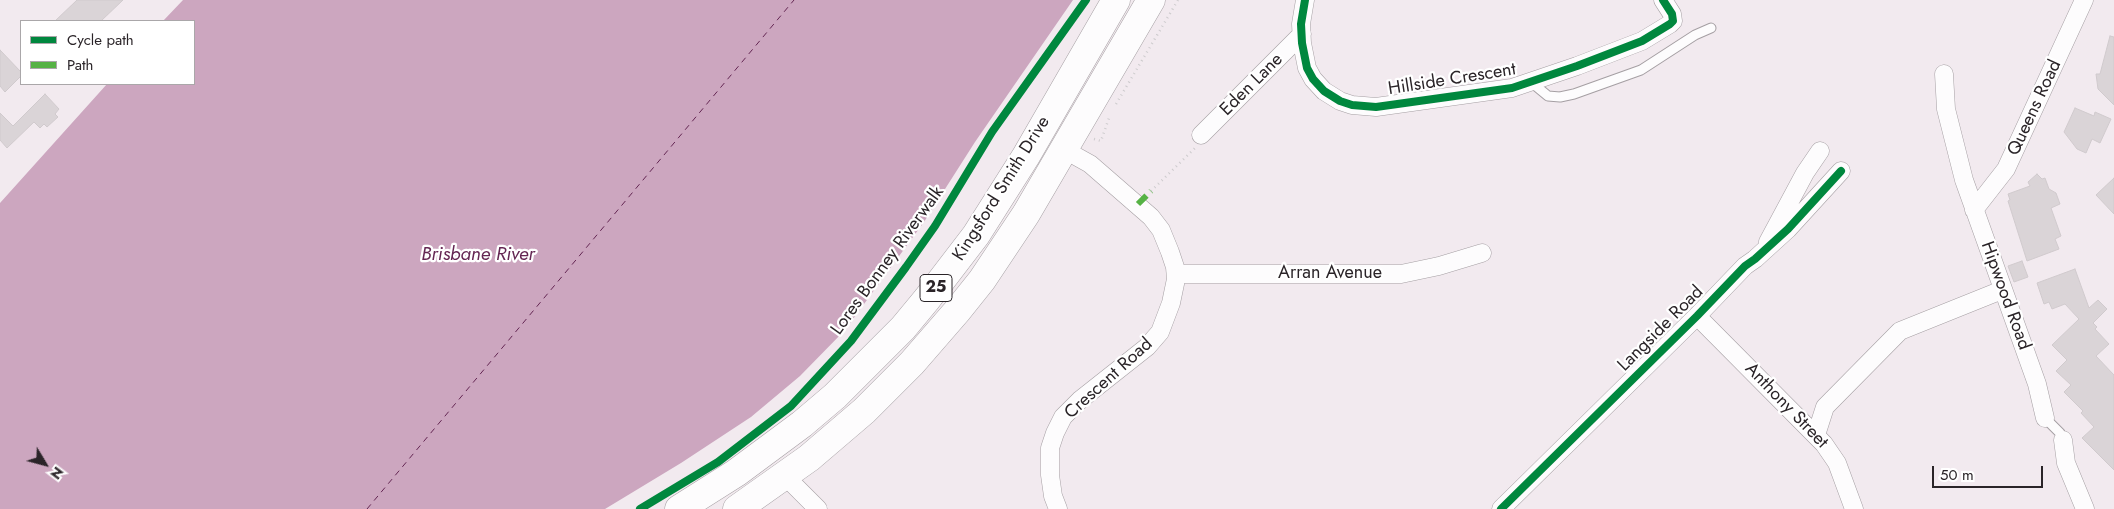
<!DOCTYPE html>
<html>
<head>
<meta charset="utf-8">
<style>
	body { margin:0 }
	#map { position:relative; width:2114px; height:509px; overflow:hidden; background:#f2eaef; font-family:Jost,sans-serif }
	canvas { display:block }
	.legend { position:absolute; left:20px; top:20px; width:175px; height:65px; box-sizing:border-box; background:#fff; border:1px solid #aaa7a9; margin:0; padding:6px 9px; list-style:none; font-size:15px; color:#2a2428 }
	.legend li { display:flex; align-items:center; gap:10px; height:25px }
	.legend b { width:25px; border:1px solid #aaa7a9 }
	.north { position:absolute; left:20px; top:439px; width:50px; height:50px; -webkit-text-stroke:4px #fff; paint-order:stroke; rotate:127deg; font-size:14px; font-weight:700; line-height:20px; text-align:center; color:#2a2428 }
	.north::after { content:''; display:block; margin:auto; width:18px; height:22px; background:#2a2428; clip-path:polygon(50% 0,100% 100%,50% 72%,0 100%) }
	.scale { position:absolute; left:1932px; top:466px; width:111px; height:22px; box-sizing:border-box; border:2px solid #2a2428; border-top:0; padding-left:6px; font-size:15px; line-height:18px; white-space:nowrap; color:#2a2428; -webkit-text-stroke:4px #fff; paint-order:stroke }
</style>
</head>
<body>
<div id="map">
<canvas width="2114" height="509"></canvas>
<ul class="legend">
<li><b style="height:6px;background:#00873e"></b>Cycle path</li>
<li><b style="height:6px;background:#56b245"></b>Path</li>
</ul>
<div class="north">N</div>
<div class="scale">50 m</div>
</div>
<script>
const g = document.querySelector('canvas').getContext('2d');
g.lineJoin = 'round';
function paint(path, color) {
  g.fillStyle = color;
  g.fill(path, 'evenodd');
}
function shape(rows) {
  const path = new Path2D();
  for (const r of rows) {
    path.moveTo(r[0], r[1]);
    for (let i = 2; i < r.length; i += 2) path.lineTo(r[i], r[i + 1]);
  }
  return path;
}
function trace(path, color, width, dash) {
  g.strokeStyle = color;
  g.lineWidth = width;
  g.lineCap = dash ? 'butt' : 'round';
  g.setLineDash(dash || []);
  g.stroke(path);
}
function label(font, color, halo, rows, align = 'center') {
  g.font = font + ' Jost,sans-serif';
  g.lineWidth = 4.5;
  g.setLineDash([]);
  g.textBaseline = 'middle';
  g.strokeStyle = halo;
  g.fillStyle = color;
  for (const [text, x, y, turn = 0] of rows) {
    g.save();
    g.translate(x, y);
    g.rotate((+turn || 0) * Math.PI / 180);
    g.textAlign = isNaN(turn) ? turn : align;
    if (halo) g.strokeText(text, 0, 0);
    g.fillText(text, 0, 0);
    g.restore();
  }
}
paint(shape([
	[183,0,1073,0,975,142,924,222,845,330,800,376,751,417,681,463,605,509,0,509,0,203,107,84,194,84,194,21,163,21]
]), '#cca6bf');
trace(shape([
	[367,509,794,0]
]), '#642653', 1, [6, 5]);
const building = shape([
	[77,0,123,0,101,21,55,21,77,0],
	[2110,36,2114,37,2114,105,2098,89,2096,74,2100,74,2110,36],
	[0,50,21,72,21,76,5,92,0,86,0,50],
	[45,94,59,109,55,114,58,117,47,127,44,124,40,128,34,122,7,148,0,140,0,113,13,126,45,94],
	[2075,108,2094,116,2095,112,2111,119,2100,143,2092,139,2086,153,2077,149,2064,132,2075,108],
	[2037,174,2042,179,2045,178,2049,189,2056,193,2060,204,2051,208,2061,236,2055,239,2059,249,2027,261,2008,201,2010,200,2008,194,2030,186,2028,182,2037,174],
	[2114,178,2114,214,2096,195,2114,178],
	[2022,261,2028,277,2014,282,2008,266,2022,261],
	[2075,269,2089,308,2098,300,2107,309,2093,323,2097,327,2095,329,2109,344,2096,356,2114,375,2114,470,2082,438,2094,427,2081,413,2083,411,2064,392,2071,385,2056,371,2067,360,2052,345,2079,319,2065,304,2052,309,2049,302,2044,304,2037,283,2075,269]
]);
paint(building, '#dad4d7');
trace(building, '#d0cacd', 1);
const lane = shape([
	[1531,82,1548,96,1560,97,1574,94,1641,70,1695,35,1711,28],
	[2045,418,2060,433,2063,440]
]);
const street = shape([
	[1305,0,1301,24,1302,43,1307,68,1313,79,1324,91,1340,101,1352,105,1376,107,1512,88,1577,66,1642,41,1670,24,1673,21,1672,14,1663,0],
	[1944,74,1946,109,1964,180,2037,384,2045,418],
	[1201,135,1302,34],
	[1974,210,2006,169,2084,0],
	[1768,242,1805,173,1820,151],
	[1176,274,1401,274,1439,266,1482,253],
	[1697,316,1824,444,1837,463,1854,509],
	[1816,435,1825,407,1900,331,2002,290],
	[2063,440,2066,463,2085,509],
	[785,476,818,509],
	[1058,509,1053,496,1050,475,1050,448,1055,433,1063,417,1080,400,1147,347,1160,332,1171,303,1176,279,1175,267,1170,252,1161,230,1151,217,1090,164,1063,149],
	[1501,509,1697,316,1745,266,1755,259,1788,229,1841,171]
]);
const highway = shape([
	[679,509,736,473,802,424,835,396,903,328,927,299,976,235,1026,156,1116,0],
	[737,509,809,458,864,411,912,363,958,310,982,280,1026,214,1151,0]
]);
trace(lane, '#a59fa3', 11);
trace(street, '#a59fa3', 19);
trace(highway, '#a59fa3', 29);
trace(shape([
	[1116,104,1178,0],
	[1094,139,1101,141,1110,115],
	[1151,191,1195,148]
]), '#cdcbcd', 2.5, [1, 4]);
trace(lane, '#fdfcfd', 9);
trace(street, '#fdfcfd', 18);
trace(highway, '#fdfcfd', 28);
trace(shape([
	[1138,204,1151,191]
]), '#56b245', 6, [12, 6]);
trace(shape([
	[1305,0,1301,24,1302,43,1307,68,1313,79,1324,91,1340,101,1352,105,1376,107,1512,88,1577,66,1642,41,1670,24,1673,21,1672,14,1663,0],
	[640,509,718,462,791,406,851,341,906,267,935,226,992,132,1086,0],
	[1501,509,1697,316,1745,266,1755,259,1788,229,1841,171]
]), '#00873e', 8);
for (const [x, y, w] of [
	[936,288,32]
]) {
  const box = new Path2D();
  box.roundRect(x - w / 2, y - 13.5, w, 27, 4);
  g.fillStyle = '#fff';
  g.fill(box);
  trace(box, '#2a2428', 1);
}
label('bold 16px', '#2a2428', null, [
	["25",936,288]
]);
label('18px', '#2a2428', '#fff', [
	["Hillside Crescent",1452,80,-9],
	["Eden Lane",1252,85,-45],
	["Queens Road",2035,108,-65],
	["Kingsford Smith Drive",1002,189,-58],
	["Lores Bonney Riverwalk",888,261,-54],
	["Arran Avenue",1330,274],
	["Hipwood Road",2005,296,70],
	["Langside Road",1661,329,-45],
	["Crescent Road",1109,379,-42],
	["Anthony Street",1786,406,46]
]);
label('italic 19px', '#642653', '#fff', [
	["Brisbane River",478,255]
]);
</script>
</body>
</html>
